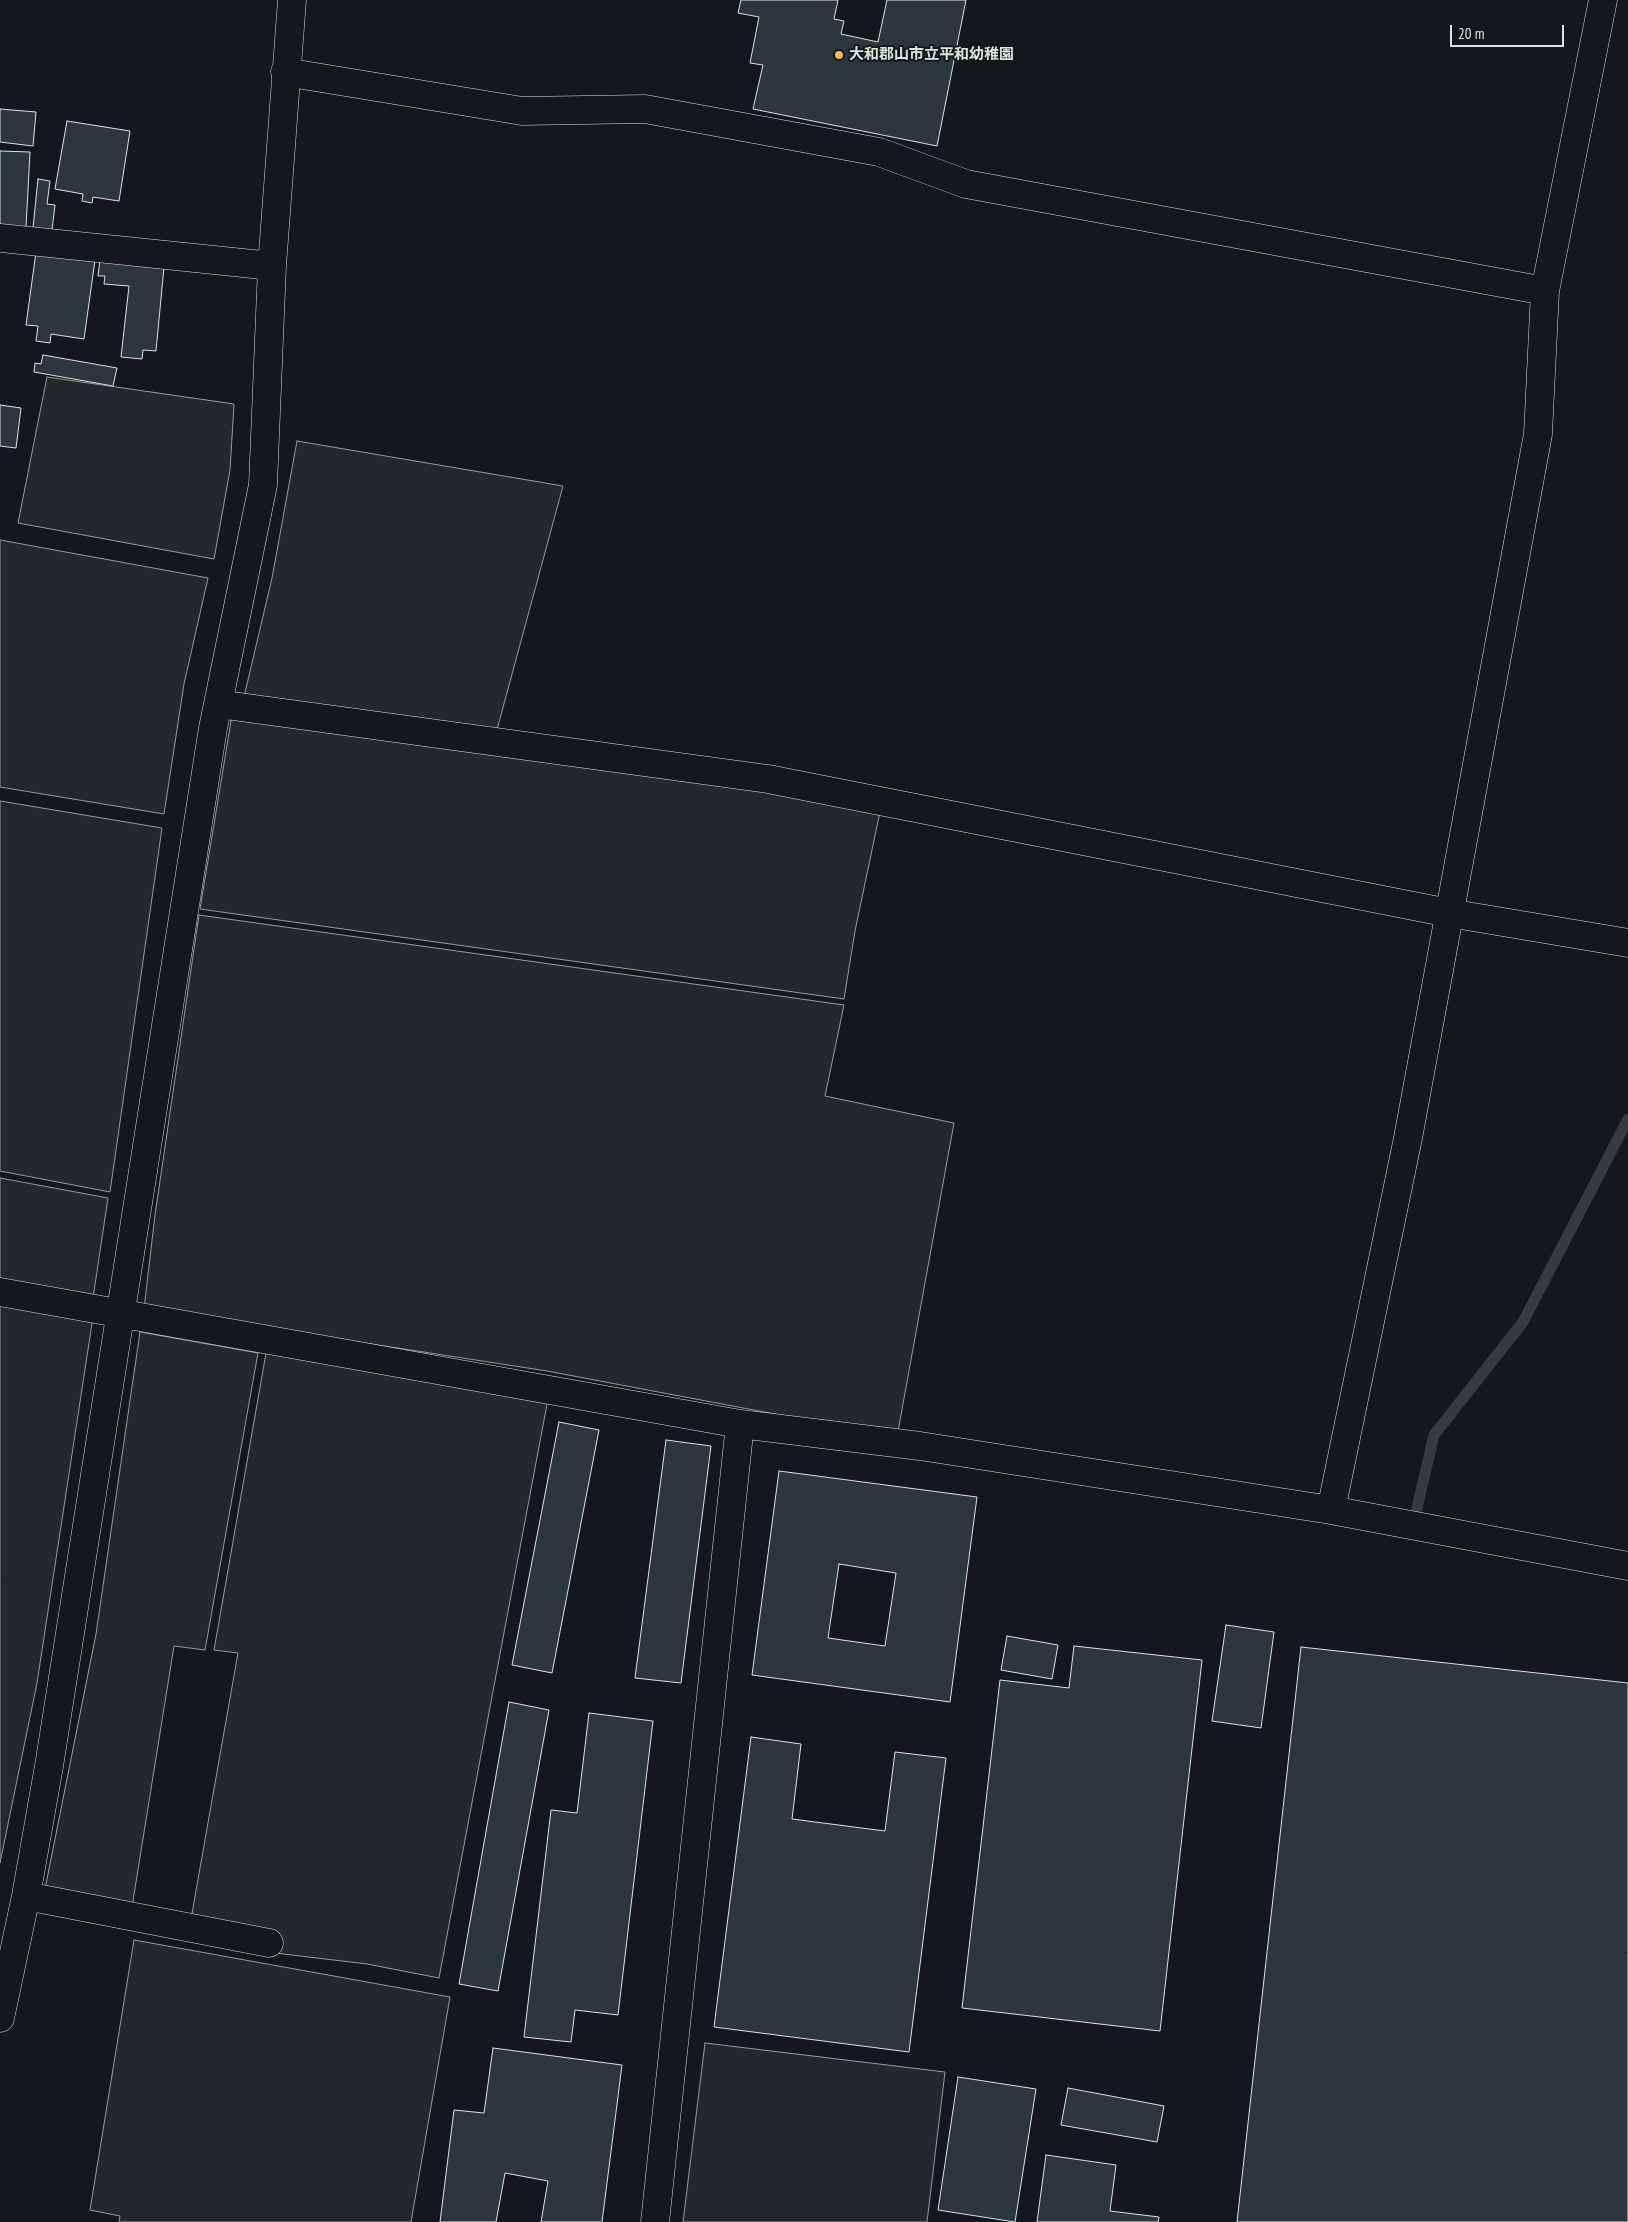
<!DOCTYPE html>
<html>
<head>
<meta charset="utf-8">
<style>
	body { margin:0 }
	#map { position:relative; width:1628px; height:2222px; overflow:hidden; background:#14181c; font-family:"PT Sans Narrow",sans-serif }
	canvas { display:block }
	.scale { position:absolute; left:1450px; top:25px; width:114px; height:22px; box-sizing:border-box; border:2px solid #d8e6dc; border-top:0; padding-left:6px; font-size:15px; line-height:18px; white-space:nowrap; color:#d8e6dc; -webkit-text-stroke:4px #14181c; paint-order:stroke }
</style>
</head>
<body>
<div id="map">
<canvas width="1628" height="2222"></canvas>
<div class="scale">20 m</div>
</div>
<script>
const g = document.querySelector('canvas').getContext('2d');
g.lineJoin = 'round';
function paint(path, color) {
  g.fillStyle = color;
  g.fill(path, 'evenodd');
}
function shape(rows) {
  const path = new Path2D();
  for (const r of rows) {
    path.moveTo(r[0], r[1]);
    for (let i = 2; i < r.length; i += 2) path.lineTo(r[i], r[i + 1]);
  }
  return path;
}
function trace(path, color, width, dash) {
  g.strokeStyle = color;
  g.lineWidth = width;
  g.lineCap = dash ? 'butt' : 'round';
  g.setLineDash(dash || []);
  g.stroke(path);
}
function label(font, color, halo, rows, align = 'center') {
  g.font = font + ' "PT Sans Narrow","Noto Sans JP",sans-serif';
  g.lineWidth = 4;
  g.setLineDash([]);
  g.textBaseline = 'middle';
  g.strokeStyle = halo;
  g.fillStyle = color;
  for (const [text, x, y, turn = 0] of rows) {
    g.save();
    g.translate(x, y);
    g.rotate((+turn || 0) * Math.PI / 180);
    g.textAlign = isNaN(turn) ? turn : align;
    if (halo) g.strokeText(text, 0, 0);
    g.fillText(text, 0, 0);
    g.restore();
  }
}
const parking = shape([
	[47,377,234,404,230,470,214,559,18,523,47,377],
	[297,441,563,486,495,737,244,697,272,578,297,441],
	[0,540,208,578,184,684,164,814,0,787,0,540],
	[232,715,881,807,855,931,844,999,200,909,232,715],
	[0,801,162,828,110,1192,0,1171,0,801],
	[199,915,844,1005,825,1096,954,1123,897,1437,547,1371,144,1309,155,1215,199,915],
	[0,1178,108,1198,93,1298,0,1282,0,1178],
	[0,1301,93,1317,37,1683,0,1863,0,1301],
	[140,1332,258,1353,205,1650,174,1646,132,1907,45,1889,96,1634,140,1332],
	[266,1353,548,1399,439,1978,367,1964,275,1953,191,1919,238,1653,214,1650,266,1353],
	[134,1940,450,1997,411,2222,119,2222,120,2216,90,2210,134,1940],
	[705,2043,945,2072,927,2222,683,2222,705,2043]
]);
paint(parking, '#24282b');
trace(parking, '#939e99', 1);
trace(shape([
	[1417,1508,1434,1435,1523,1322,1628,1119]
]), '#363b3e', 11);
const building = shape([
	[741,0,838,0,834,19,844,21,841,34,878,42,887,0,966,0,937,146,753,109,763,65,750,63,759,17,738,13,741,0],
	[0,109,36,112,33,146,0,142,0,109],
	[67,121,130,131,119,201,93,197,92,203,82,201,83,194,55,189,67,121],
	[0,151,30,152,26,228,0,227,0,151],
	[38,179,50,181,47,204,55,205,52,230,33,228,38,179],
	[36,252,95,260,84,339,51,334,50,343,36,341,38,326,26,325,36,252],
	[100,260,164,267,156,351,143,350,142,359,121,357,129,286,104,284,105,276,98,276,100,260],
	[43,355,117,368,113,386,34,372,35,363,41,364,43,355],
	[0,405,21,408,16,448,0,446,0,405],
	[559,1422,599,1430,552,1673,512,1665,559,1422],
	[666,1440,711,1446,681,1683,635,1678,666,1440],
	[779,1471,977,1497,950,1702,752,1675,779,1471],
	[839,1564,896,1573,885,1646,828,1638,839,1564],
	[1226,1625,1274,1632,1261,1728,1212,1721,1226,1625],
	[1007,1636,1058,1645,1052,1679,1001,1670,1007,1636],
	[1074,1646,1202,1660,1160,2031,962,2008,1000,1680,1069,1688,1074,1646],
	[1301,1647,1628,1683,1628,2222,1237,2222,1301,1647],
	[509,1702,549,1710,498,1991,459,1984,509,1702],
	[589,1713,653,1721,618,2015,575,2010,571,2042,524,2037,551,1810,577,1813,589,1713],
	[751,1737,801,1744,792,1819,885,1831,895,1752,946,1758,909,2052,714,2027,751,1737],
	[493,2048,622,2065,602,2222,541,2222,548,2181,505,2173,496,2222,440,2222,454,2110,484,2113,493,2048],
	[958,2077,1036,2089,1015,2222,938,2210,958,2077],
	[1068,2088,1164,2106,1157,2142,1061,2125,1068,2088],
	[1046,2155,1116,2165,1110,2211,1159,2217,1158,2222,1037,2222,1046,2155]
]);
paint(building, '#2c363c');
trace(building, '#d8e6dc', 1);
const minor = shape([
	[285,72,522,111,645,109,879,152,966,184,1545,291],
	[0,238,272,266],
	[218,704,768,779,1449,913,1628,943],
	[0,1292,740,1424,920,1446,1331,1510,1628,1566],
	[1331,1510,1408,1138,1538,434,1545,291,1603,0],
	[26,1896,269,1943],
	[0,2018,26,1896,49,1766,213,728,263,485,272,266,292,0],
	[655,2222,740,1424]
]);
trace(minor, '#d8e6dc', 29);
trace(minor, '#14181c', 28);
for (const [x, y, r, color] of [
	[839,55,5,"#ffb74d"]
]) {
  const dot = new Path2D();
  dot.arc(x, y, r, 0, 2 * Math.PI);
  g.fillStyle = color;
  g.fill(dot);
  trace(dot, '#14181c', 2);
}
label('bold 15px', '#d8e6dc', '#14181c', [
	["大和郡山市立平和幼稚園",849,55]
], 'left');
</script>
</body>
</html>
